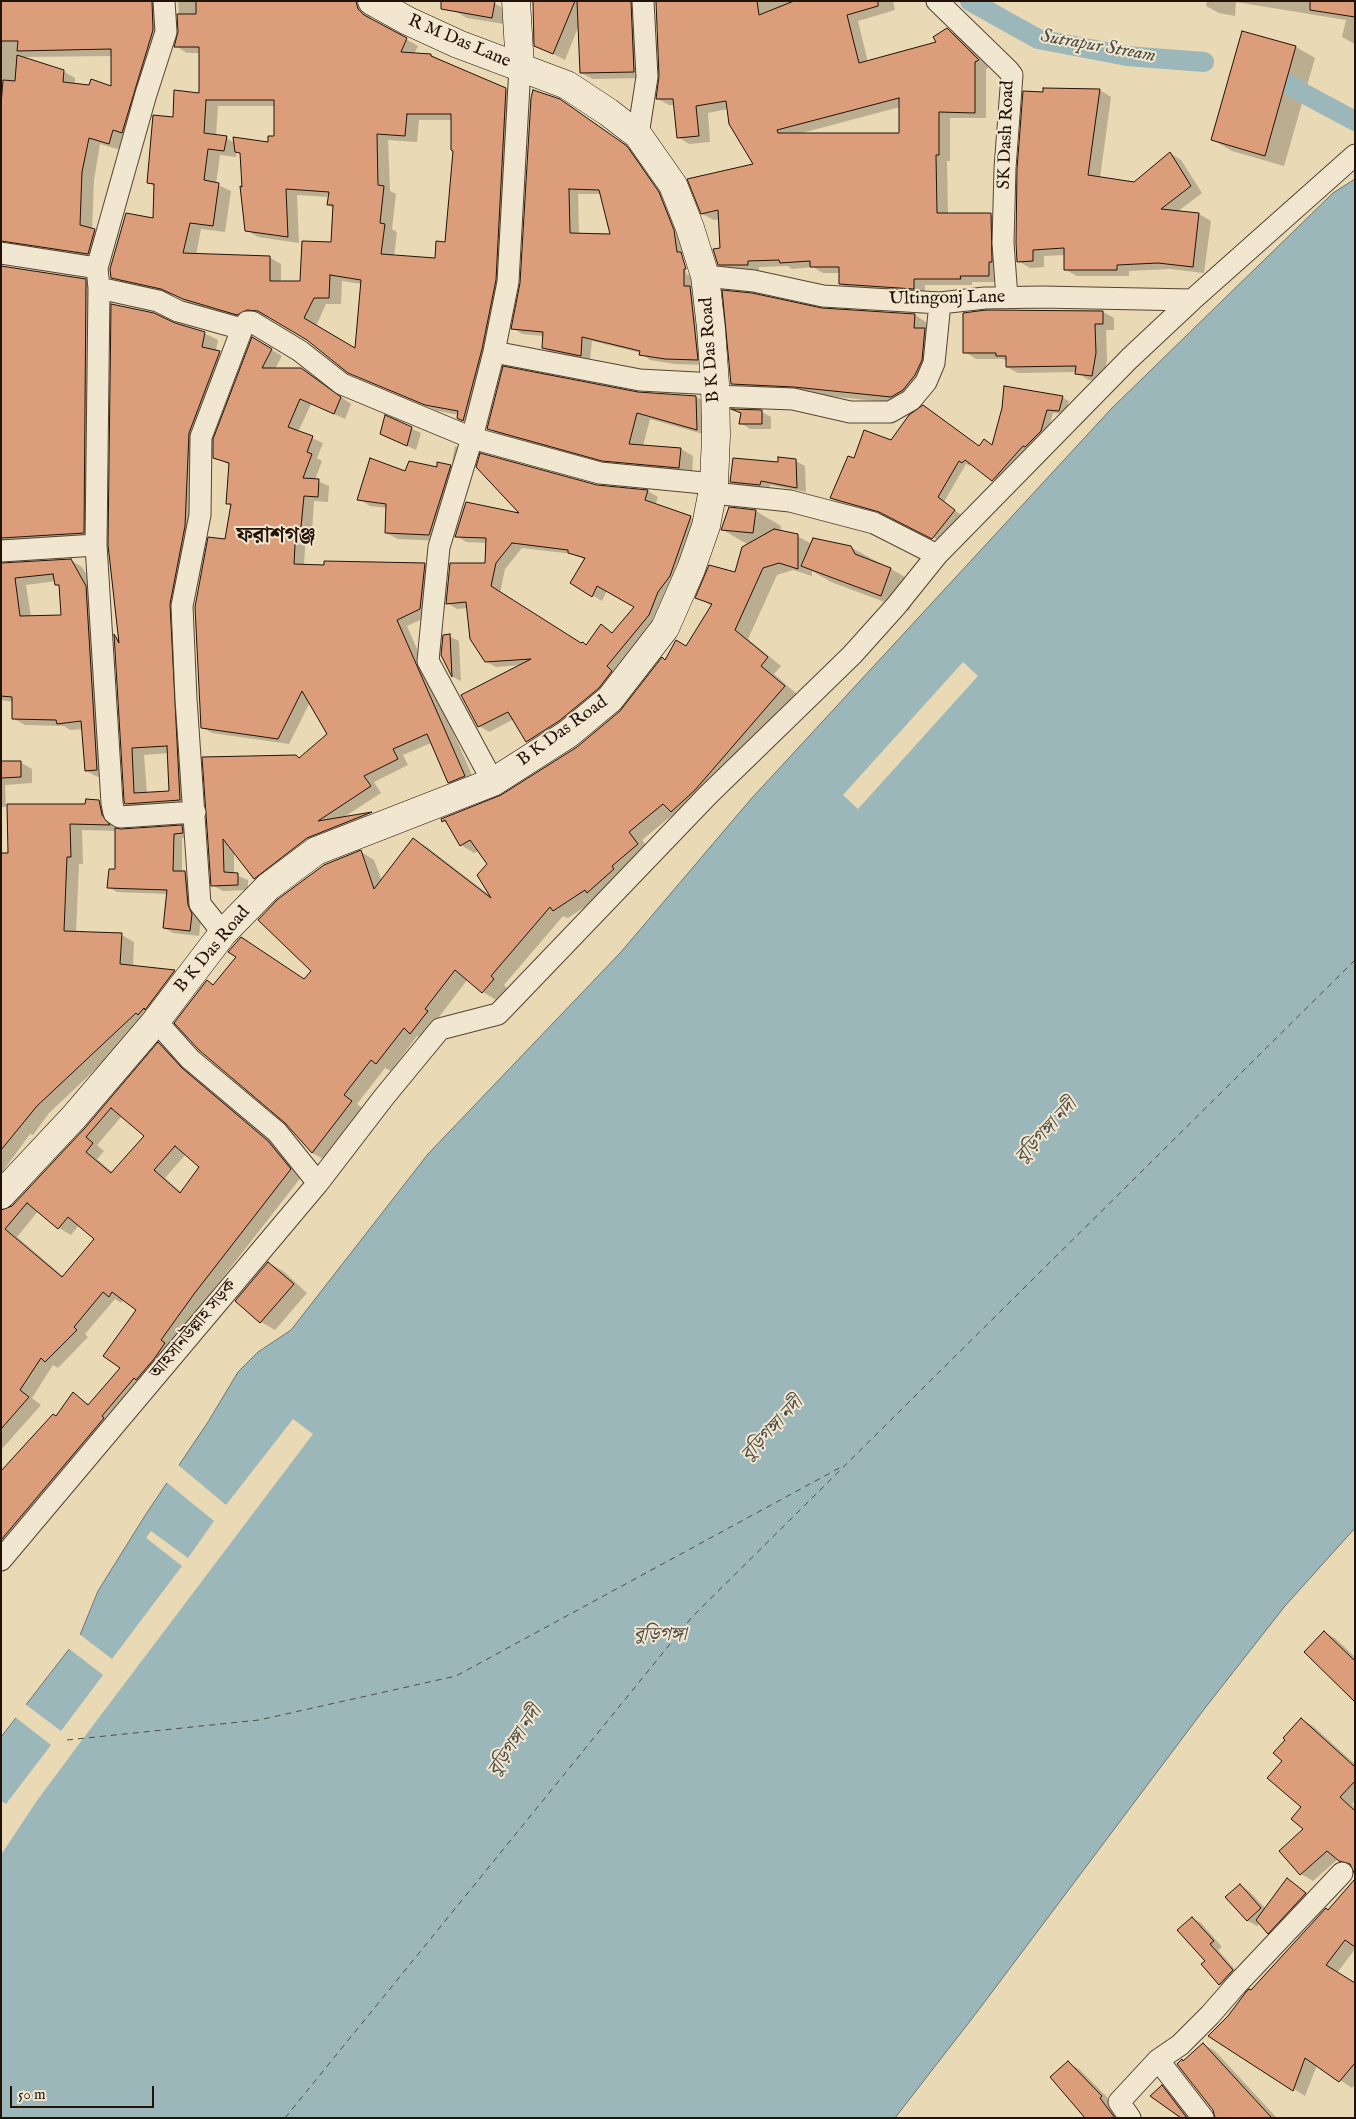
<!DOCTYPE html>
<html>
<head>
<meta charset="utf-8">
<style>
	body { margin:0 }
	#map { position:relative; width:1356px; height:2119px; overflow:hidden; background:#e9d9b5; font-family:"IM FELL English",serif }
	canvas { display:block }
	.frame { position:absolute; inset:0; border:2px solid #221208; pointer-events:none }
	.scale { position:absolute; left:10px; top:2086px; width:144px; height:22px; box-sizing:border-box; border:2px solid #221208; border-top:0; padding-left:6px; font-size:15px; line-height:18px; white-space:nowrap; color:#221208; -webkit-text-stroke:4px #f1e6cf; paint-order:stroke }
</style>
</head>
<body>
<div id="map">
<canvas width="1356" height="2119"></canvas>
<div class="frame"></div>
<div class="scale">50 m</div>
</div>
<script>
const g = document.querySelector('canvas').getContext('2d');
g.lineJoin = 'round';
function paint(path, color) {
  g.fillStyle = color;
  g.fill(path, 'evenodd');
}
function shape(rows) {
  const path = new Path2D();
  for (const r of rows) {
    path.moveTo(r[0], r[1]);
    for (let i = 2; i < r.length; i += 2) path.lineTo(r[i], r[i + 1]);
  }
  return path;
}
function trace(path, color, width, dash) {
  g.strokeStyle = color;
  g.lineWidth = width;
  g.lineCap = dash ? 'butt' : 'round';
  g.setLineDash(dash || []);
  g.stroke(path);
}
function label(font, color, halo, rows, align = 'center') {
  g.font = font + ' "IM FELL English","Noto Serif Bengali",serif';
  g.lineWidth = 4;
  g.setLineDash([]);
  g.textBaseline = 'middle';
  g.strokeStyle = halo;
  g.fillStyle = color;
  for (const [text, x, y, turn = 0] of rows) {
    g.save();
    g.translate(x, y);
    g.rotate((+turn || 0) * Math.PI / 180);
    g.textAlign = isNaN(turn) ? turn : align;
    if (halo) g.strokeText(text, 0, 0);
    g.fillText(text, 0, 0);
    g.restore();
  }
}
const water = shape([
	[1355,179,1355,1528,1285,1606,1205,1708,977,2012,895,2118,1,2118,1,1737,80,1635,98,1591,146,1514,208,1422,238,1372,258,1352,291,1330,428,1154,621,952,751,799,1112,408,1333,193,1355,179]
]);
paint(water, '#9cb7b9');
trace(water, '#6b7572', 1);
paint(shape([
	[963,662,978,676,858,809,843,795],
	[293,1419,313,1434,79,1744,36,1802,1,1855,1,1801,6,1804,51,1745,15,1717,25,1704,61,1731,103,1675,68,1648,78,1633,112,1659,182,1566,146,1538,151,1531,188,1558,214,1521,165,1481,177,1464,226,1505]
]), '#e9d9b5');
paint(shape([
	[1,1,165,1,121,150,100,144,94,180,92,230,106,237,100,260,1,256],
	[113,56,113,87,75,84,75,78,63,71,22,57],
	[178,1,358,1,368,8,370,17,375,22,418,46,414,54,431,55,518,96,507,288,471,425,459,418,459,415,438,411,362,379,349,372,307,339,271,317,259,316,250,321,196,306,174,295,124,284,112,277,155,220,155,187,149,183,174,118,200,95,200,53,187,53,176,46,180,32],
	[218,106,275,106,276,137,269,143,235,143,226,138,216,136],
	[419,120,453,120,454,151,446,243,436,259,394,256,397,232,392,229,396,194,390,191,388,140,417,142],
	[237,152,241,154,246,230,258,237,299,243,297,195,329,197,328,205,334,208,332,243,301,283,281,282,281,264,269,257,196,255,201,229,225,232,231,191,216,184,220,155,236,157],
	[342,281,362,284,356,350,316,326,326,304,341,304],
	[534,1,644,1,645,78,593,79,581,73,579,25,565,60,536,45],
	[657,1,893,1,895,10,858,21,868,62,938,43,947,30,959,36,989,67,986,69,986,118,950,118,950,161,947,161,948,214,991,215,1003,221,1000,282,972,282,972,285,925,285,925,295,852,290,840,284,840,273,823,273,813,267,792,269,788,266,759,267,759,271,731,271,719,264,721,249,720,219,714,220,702,214,755,164,728,109,708,113,710,142,689,144,678,137,675,105,669,105,658,99,661,76],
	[900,107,900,134,798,134],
	[1207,1,1355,1,1355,44,1342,37,1346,20,1236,2,1235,16,1219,13,1206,6],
	[494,3,506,10,504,24,467,18,455,11],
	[1296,47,1315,58,1284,166,1232,151,1213,140],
	[1100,90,1111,97,1100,178,1134,183,1170,153,1181,160,1202,193,1177,212,1199,214,1211,221,1204,273,1170,269,1129,271,1129,276,1077,276,1066,270,1065,255,1044,256,1044,267,1030,268,1018,261,1044,93],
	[569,106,636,153,668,199,700,293,707,365,675,364,650,360,641,353,592,341,590,360,553,353,543,348,544,336,522,334,513,328],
	[578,194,602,194,612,235,579,235],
	[680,254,683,254,690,275,687,275],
	[1,262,3,267,85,280,97,287,95,540,1,556],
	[822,310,915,315,929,324,939,337,906,404,809,394,746,392,732,383],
	[1103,312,1114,318,1114,330,1106,330,1107,360,1103,381,1088,380,1077,372,1018,373,1007,367,1007,361,1003,359,976,359,965,352],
	[174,324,204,333,218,340,216,351,233,360,202,441,182,612,193,807,139,811,126,803,115,636,120,639],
	[169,753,170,792,147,794,144,755],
	[253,339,282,356,275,369,301,369,351,404,345,419,311,404,298,432,323,443,317,458,322,461,315,480,329,486,328,502,314,501,312,532,306,532,304,565,425,564,435,570,431,615,407,626,475,782,459,788,449,782,431,743,403,755,408,765,374,782,381,793,341,819,372,814,381,819,265,884,254,878,234,851,234,874,248,880,248,890,223,891,212,885,204,758,296,756,300,759,329,734,310,702,289,744,212,733,202,727,232,506,227,503,230,465,214,457],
	[1005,388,1063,398,1069,401,1065,414,1053,413,1047,435,1000,483,972,463,970,466,966,464,944,502,961,515,940,541,888,515,838,502,831,498,855,460,892,442,979,447,993,446,1004,408],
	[638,394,696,397,709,404,710,436,650,419,643,446,681,449,693,456,692,475,616,467,501,436,489,429],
	[736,411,762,412,771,417,771,429,750,429,741,423,742,414],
	[386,417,421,433,416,450,381,434],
	[455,446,465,452,460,467,452,463],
	[796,461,805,466,806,492,770,485,769,490,740,487,731,482,779,463],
	[450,466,462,473,441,541,398,539,386,533,387,508,370,506,359,499,406,473],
	[596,486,648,491,658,497,655,505,690,517,700,523,680,581,621,677,537,747,527,741,514,719,489,732,479,726,521,665,496,667,485,661,467,608,457,609,447,603,486,565,487,543,466,542,457,536,522,515],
	[522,548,573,554,586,560,572,583,602,601,607,590,636,607,614,634,601,626,587,646,582,644,500,593,505,569],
	[730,509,756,511,781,526,780,532,797,536,812,544,850,547,891,569,919,585,909,611,831,582,812,571,812,576,793,570,777,575,748,639,781,666,774,674,798,695,686,819,675,813,642,840,651,852,598,898,568,918,563,916,504,985,507,988,496,1000,483,992,468,979,438,1018,441,1020,425,1040,417,1036,391,1071,385,1068,357,1104,365,1110,326,1160,312,1153,286,1122,214,986,305,980,312,971,361,852,374,860,382,881,413,840,427,847,492,897,488,864,479,851,474,853,461,845,448,824,443,821,502,796,577,748,621,712,666,661,686,648,712,606,697,597,735,573,749,545,723,530],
	[70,560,82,567,98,594,109,777,98,777,86,771,83,729,70,730,64,726,25,725,13,718,13,702,1,700,1,562,2,565],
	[56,581,56,584,60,587,63,617,31,617,26,585],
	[449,636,459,641,461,681,453,677,442,655],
	[1,762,20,762,32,769,32,783,5,785,6,807,1,807],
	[99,801,111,808,114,824,119,830,182,827,191,832,191,838,182,838,182,872,194,878,201,920,199,936,173,933,164,928,168,894,117,892,108,887,116,870,117,831,82,830,83,864,79,864,76,933,122,935,134,942,133,966,175,971,187,978,148,1020,49,1113,33,1135,30,1134,1,1174,1,854,10,854,87,805],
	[159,1044,171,1051,194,1077,280,1149,302,1176,1,1562,1,1473,57,1417,73,1394,90,1405,122,1368,138,1309,124,1299,121,1303,115,1299,85,1334,88,1337,58,1368,53,1365,32,1398,41,1405,1,1450,1,1211,13,1207,86,1128],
	[122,1116,146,1135,113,1173,97,1159,104,1151,97,1145],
	[186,1154,201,1167,181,1192,165,1178],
	[39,1210,59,1228,71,1235,79,1225,95,1239,64,1277,17,1237],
	[269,1263,283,1271,307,1293,275,1330,261,1322,237,1301],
	[1325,1633,1336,1639,1355,1657,1355,1700],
	[1301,1719,1313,1726,1355,1764,1355,1801,1352,1804,1355,1808,1355,1871,1338,1859,1313,1881,1301,1874,1280,1851,1305,1829,1303,1807,1284,1761],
	[1288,1880,1315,1899,1278,1938,1268,1933,1260,1923,1257,1926,1248,1921,1240,1885,1249,1891,1266,1909],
	[1355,1881,1355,1949,1337,1973,1355,1984,1355,2084,1352,2088,1317,2065,1305,2096,1210,2035,1329,1911],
	[1192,1918,1201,1923,1222,1947,1218,1950,1241,1976,1229,1990,1220,1984,1203,1964,1206,1961],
	[1203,2044,1215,2051,1277,2118,1216,2118,1214,2110,1184,2062],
	[1068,2063,1079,2069,1113,2103,1120,2118,1087,2118],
	[1162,2087,1173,2093,1193,2118,1183,2118]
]), '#0003');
trace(shape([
	[970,1,1038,39,1127,56,1204,62],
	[1282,80,1301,92,1355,121]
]), '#9cb7b9', 20);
trace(shape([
	[67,1740,259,1720,456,1676,843,1466],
	[285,2118,692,1617,1355,960]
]), '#4d4c46', 1, [6, 5]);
const building = shape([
	[1,1,152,1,153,30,122,133,113,130,109,144,89,138,82,172,80,225,95,229,88,254,1,241,1,105,3,80,15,81,17,55,64,70,63,82,89,85,91,79,111,86,111,49,17,51,18,41,1,41,1,1],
	[196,1,356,1,358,9,364,15,407,38,401,52,431,54,431,56,506,88,496,280,482,349,463,421,457,418,458,411,425,405,348,373,307,340,258,311,247,310,237,315,183,299,161,289,111,278,110,269,126,213,153,218,154,184,147,183,153,115,173,117,174,90,199,93,199,47,174,47,178,32,177,14,196,14,196,1],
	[206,100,274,100,274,136,268,136,268,142,233,137,235,152,240,153,242,187,240,186,245,231,288,237,286,189,329,192,327,205,333,205,331,242,302,241,300,281,270,281,270,256,183,253,190,223,213,226,219,183,204,180,208,149,224,151,227,136,204,133,206,100],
	[407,114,451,114,451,150,453,151,445,242,436,241,435,258,381,254,385,224,380,223,384,186,378,185,377,134,405,136,407,114],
	[330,275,361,280,355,348,304,318,314,298,329,298,330,275],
	[441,1,495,1,492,18,441,9,441,1],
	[533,1,575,1,553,54,534,46,533,1],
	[577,1,631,1,634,72,580,73,577,1],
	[656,1,757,1,759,15,794,1,878,1,878,6,847,15,859,63,936,42,933,37,947,28,979,60,975,62,975,113,939,112,939,155,936,155,937,213,991,213,992,262,989,262,989,276,960,276,961,279,914,279,914,289,839,284,839,267,810,267,810,261,780,263,779,260,748,261,748,265,718,265,713,249,720,248,718,210,701,214,687,179,753,164,729,124,726,101,696,106,699,136,677,138,673,99,656,99,659,76,656,1],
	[899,98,899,133,778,133,777,130,899,98],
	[1310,1,1355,1,1355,17,1310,10,1310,1],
	[1242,31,1296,46,1265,156,1211,140,1242,31],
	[1043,88,1100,89,1088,175,1134,182,1170,152,1191,186,1161,209,1199,213,1193,267,1158,263,1117,265,1117,270,1064,270,1064,248,1033,250,1033,261,1017,262,1016,243,1017,169,1023,91,1043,92,1043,88],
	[533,90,560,99,627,146,659,192,674,230,677,252,681,252,686,269,684,269,684,286,690,286,698,360,665,359,639,355,640,351,582,337,581,356,542,348,543,332,511,329,520,283,531,98,533,90],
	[569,189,599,190,610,234,570,233,569,189],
	[1,266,86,279,84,533,1,538,1,266],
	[722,290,752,293,822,308,915,314,914,328,925,328,922,360,915,375,903,390,891,397,794,387,731,384,722,290],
	[111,304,154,313,175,323,205,332,202,347,220,351,189,433,185,526,170,604,180,800,125,804,124,801,114,634,119,643,108,545,111,304],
	[167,746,169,791,134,793,132,748,167,746],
	[986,310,1103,311,1103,324,1095,324,1096,353,1092,376,1075,374,1076,366,1006,367,1006,356,996,356,996,353,963,353,963,313,986,310],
	[252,337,272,349,262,368,301,368,341,397,334,414,300,399,288,427,313,436,307,452,312,454,303,478,319,479,318,497,304,496,301,527,296,526,294,564,324,565,324,561,425,563,420,609,397,620,465,776,448,783,427,734,393,749,398,759,364,776,371,786,318,821,372,812,307,838,254,879,223,839,224,872,238,873,238,885,211,886,202,757,296,755,299,758,327,734,302,691,278,739,201,728,195,607,208,537,225,539,231,504,226,504,229,463,213,458,213,439,252,337],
	[503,366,638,392,696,396,697,430,637,413,629,444,681,448,679,468,602,461,487,429,503,366],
	[1004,386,1063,396,1059,411,1047,410,1041,431,1025,447,1023,446,992,481,965,460,962,463,959,461,938,497,955,510,932,539,879,512,830,498,848,456,854,458,864,430,891,440,909,415,923,405,979,446,984,439,992,445,1002,408,1004,386],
	[731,409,762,410,762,424,739,424,741,413,731,409],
	[385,415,412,427,407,446,380,434,385,415],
	[480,453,597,485,648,490,645,500,691,516,670,576,658,592,649,615,607,666,612,671,599,688,559,721,526,742,508,712,478,727,461,695,531,659,485,662,470,639,466,602,446,604,450,563,485,563,486,538,455,537,466,502,519,513,476,467,480,453],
	[512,543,568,550,568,553,585,558,570,583,592,597,597,586,634,607,612,633,601,624,586,645,583,642,581,643,491,586,496,563,512,543],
	[778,457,796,459,797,488,761,481,760,485,730,482,733,458,778,462,778,457],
	[370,458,405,471,409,461,437,467,437,462,451,465,429,535,385,533,386,504,357,500,370,458],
	[729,507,756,510,753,533,721,530,729,507],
	[774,529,798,534,798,569,779,563,763,568,735,630,768,657,761,666,785,686,695,790,671,812,663,804,629,832,638,844,612,866,614,869,587,893,585,890,553,911,550,907,491,976,494,979,482,993,455,970,425,1009,428,1011,410,1034,404,1028,376,1064,371,1060,344,1095,352,1101,312,1153,285,1123,199,1050,174,1023,207,980,213,985,236,957,228,952,241,937,304,979,311,971,258,920,278,899,324,865,361,850,374,889,413,838,491,898,477,875,487,864,470,840,460,846,445,820,442,822,441,819,501,795,577,747,620,711,662,657,665,660,676,640,686,646,712,604,695,598,709,565,735,572,742,547,774,529],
	[813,538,851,546,855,554,891,568,881,596,801,566,813,538],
	[71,559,86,586,97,770,85,771,81,721,57,724,56,720,12,719,12,697,1,696,1,563,71,559],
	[53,574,55,585,59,585,61,615,20,616,15,578,53,574],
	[450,634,452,677,441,655,443,635,450,634],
	[1,761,21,761,21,777,1,778,1,761],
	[86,799,99,800,102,815,110,825,70,824,71,857,67,857,64,931,122,933,120,964,175,970,145,1010,144,1008,138,1015,136,1013,37,1106,1,1150,1,853,8,853,7,804,85,804,86,799],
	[182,825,183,833,174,834,173,871,185,871,188,905,192,914,190,931,163,928,167,890,107,888,109,869,115,869,115,828,121,829,182,825],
	[158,1042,182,1068,268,1141,291,1169,194,1294,161,1340,165,1343,154,1359,136,1380,134,1378,102,1416,104,1418,1,1540,1,1471,53,1414,56,1416,73,1392,88,1405,120,1368,103,1356,136,1310,112,1292,109,1297,103,1292,74,1327,77,1330,45,1362,41,1358,20,1390,29,1397,1,1429,1,1210,12,1206,85,1128,158,1042],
	[111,1108,144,1136,111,1173,86,1152,93,1143,86,1137,111,1108],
	[175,1146,199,1167,180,1193,154,1170,175,1146],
	[27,1203,58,1229,68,1217,94,1239,62,1277,5,1229,27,1203],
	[268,1262,294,1284,260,1323,235,1301,268,1262],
	[1324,1631,1355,1661,1355,1702,1304,1652,1324,1631],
	[1301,1718,1355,1767,1355,1781,1340,1797,1355,1811,1355,1875,1350,1864,1339,1861,1327,1851,1300,1875,1279,1851,1303,1829,1291,1819,1301,1807,1267,1778,1282,1761,1273,1753,1285,1740,1283,1738,1301,1718],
	[1287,1878,1306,1893,1268,1934,1256,1920,1287,1878],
	[1355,1879,1355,1947,1345,1940,1326,1965,1355,1983,1355,2063,1339,2082,1305,2058,1293,2091,1208,2036,1228,2016,1246,1992,1249,1989,1251,1990,1326,1908,1328,1910,1355,1879],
	[1240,1884,1261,1908,1247,1921,1225,1897,1240,1884],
	[1192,1917,1214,1941,1210,1944,1233,1970,1219,1985,1201,1964,1205,1961,1177,1930,1192,1917],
	[1203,2043,1272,2118,1215,2118,1213,2110,1177,2064,1182,2059,1183,2061,1203,2043],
	[1068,2061,1102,2096,1100,2098,1115,2118,1085,2118,1050,2077,1068,2061],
	[1162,2085,1187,2118,1181,2118,1150,2096,1162,2085]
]);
paint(building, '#dc9e7a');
trace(building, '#221208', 1);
const street = shape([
	[164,1,166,32,146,94,97,268,99,288,96,545,112,803,114,813,120,817,195,812],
	[937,1,1008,70,1012,75,1005,168,1003,243,1007,298],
	[638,135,647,77,643,1],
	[1,253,97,268],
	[705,276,754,281,823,296,940,303,985,298,1041,297,1192,300],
	[99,288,158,301,178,311,242,329],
	[494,352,640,380,715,384],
	[715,396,793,399,850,412,890,412,911,400,926,382,934,363,940,303],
	[713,493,790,501,874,523,937,555],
	[1,551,96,545],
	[493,782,428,661,439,547,472,438,494,352,508,282,520,67],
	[223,933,200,904,186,699,182,606,200,515,201,437,242,329,247,322,252,322,300,351,342,384,472,438,600,473,714,484],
	[156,1021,190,1059,277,1132,318,1183],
	[1,1560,318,1183,384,1097,440,1029,498,1014,708,795,852,655,896,606,937,555,1130,358,1192,300,1355,155],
	[1158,2060,1203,2118],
	[1130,2118,1119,2102,1158,2060,1180,2045,1210,2015,1237,1984,1342,1873]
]);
const secondary = shape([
	[516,1,520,67],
	[1,1195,74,1117,156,1021,223,933,268,887,316,851,493,782,568,734,610,699,665,628,691,569,706,526,714,484,716,435,715,384,711,328,705,276,690,228,673,185,638,135,608,112,567,85,458,44,408,21,372,1]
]);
trace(street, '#544433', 23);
trace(secondary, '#221208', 29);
trace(street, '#f1e6cf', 21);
trace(secondary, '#f1e6cf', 28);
label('18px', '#221208', '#f1e6cf', [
	["R M Das Lane",459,42,23],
	["SK Dash Road",1007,135,-88],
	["Ultingonj Lane",947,299,-1],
	["B K Das Road",711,350,-94],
	["B K Das Road",563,732,-36],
	["B K Das Road",213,950,-50],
	["আহসানউল্লাহ সড়ক",194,1330,-50]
]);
label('italic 19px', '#4d4c46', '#f1e6cf', [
	["Sutrapur Stream",1098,47,10],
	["বুড়িগঙ্গা নদী",1047,1132,-47],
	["বুড়িগঙ্গা নদী",773,1430,-47],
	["বুড়িগঙ্গা",660,1636],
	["বুড়িগঙ্গা নদী",516,1742,-56]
]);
label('bold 22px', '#221208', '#f1e6cf', [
	["ফরাশগঞ্জ",276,537]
]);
</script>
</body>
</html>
